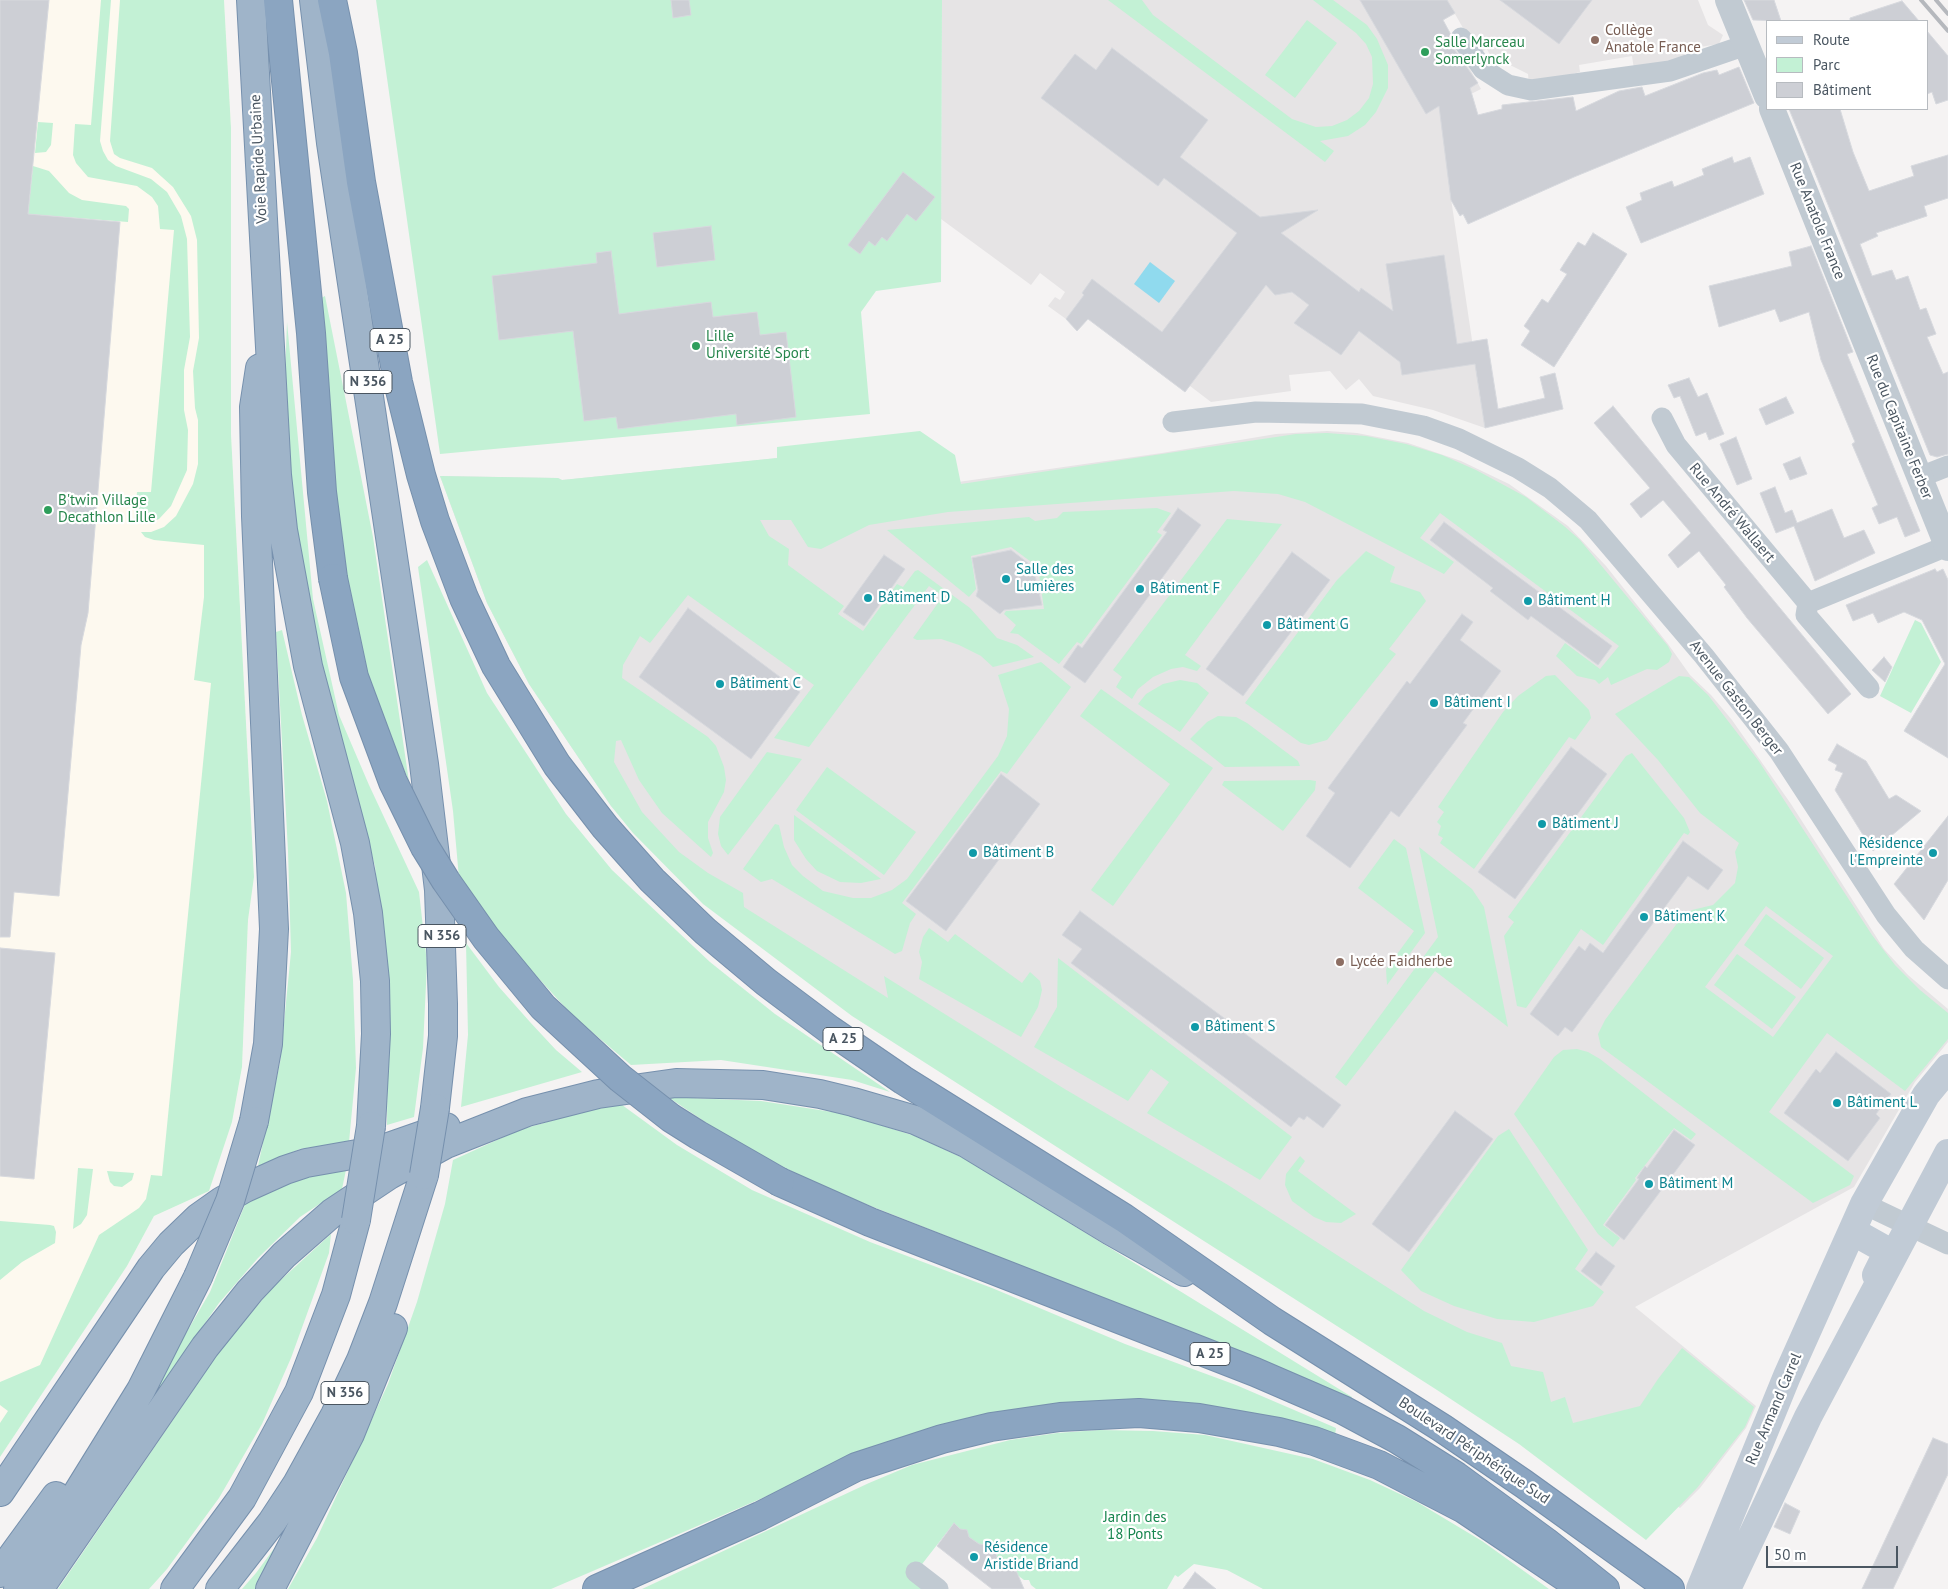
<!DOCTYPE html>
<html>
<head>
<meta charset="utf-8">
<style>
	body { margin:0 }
	#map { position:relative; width:1948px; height:1589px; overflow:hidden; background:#f5f3f3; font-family:"PT Sans",sans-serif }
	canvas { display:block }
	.legend { position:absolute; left:1766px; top:20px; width:162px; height:90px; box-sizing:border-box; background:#fff; border:1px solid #b7bbc0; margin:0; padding:6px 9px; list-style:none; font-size:15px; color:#4a5661 }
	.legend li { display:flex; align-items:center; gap:10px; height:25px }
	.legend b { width:25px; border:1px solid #b7bbc0 }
	.scale { position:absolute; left:1766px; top:1546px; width:132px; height:22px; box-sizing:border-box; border:2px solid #4a5661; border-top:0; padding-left:6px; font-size:15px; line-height:18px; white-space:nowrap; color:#4a5661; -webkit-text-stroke:4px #fff; paint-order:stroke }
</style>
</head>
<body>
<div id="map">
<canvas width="1948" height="1589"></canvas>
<ul class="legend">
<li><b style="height:6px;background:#c1cbd6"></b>Route</li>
<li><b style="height:14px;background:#c3f1d5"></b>Parc</li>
<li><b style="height:14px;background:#cdcfd5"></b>Bâtiment</li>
</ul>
<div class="scale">50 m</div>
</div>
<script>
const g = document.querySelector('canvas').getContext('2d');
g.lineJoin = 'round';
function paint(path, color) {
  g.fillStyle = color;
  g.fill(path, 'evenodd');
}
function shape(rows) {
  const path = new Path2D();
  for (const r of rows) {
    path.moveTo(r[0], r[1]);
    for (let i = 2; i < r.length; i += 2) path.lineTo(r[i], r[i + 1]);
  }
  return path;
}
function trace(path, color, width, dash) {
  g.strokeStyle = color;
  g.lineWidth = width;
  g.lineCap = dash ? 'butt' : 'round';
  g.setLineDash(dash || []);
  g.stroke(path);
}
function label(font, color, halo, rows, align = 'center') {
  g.font = font + ' "PT Sans",sans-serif';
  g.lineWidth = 4.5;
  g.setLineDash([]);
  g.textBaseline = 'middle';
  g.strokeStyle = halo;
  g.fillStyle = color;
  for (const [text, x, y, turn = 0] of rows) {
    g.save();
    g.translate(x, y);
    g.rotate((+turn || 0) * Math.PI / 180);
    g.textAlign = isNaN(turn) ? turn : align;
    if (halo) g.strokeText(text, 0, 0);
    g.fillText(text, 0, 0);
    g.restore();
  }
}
paint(shape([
	[0,0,224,0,231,128,231,434,254,877,248,920,242,1067,232,1122,209,1191,154,1216,127,1266,0,1457]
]), '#fdf9ef');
paint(shape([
	[942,0,1698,0,1708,25,1723,35,1719,44,1687,49,1683,60,1634,69,1632,56,1579,65,1580,72,1529,85,1528,74,1490,55,1487,49,1478,54,1455,14,1443,20,1481,89,1453,103,1449,185,1485,428,1433,410,1373,396,1359,379,1346,390,1330,371,1289,375,1291,391,1211,402,1190,386,1185,392,1088,319,1077,331,1066,319,1048,306,1055,297,1060,300,1065,292,1040,273,1031,285,941,219],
	[1327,431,1357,433,1408,443,1461,461,1509,484,1568,526,1606,566,1668,644,1690,675,1711,695,1732,720,1791,804,1884,949,1908,975,1948,1009,1948,1042,1915,1082,1854,1187,1635,1307,1756,1406,1746,1428,1700,1488,1680,1508,1569,1426,708,907,611,806,529,684,487,603,440,476,558,478,562,480,778,458,916,488,1162,453,1276,434]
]), '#e6e4e5');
paint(shape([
	[101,0,111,0,100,141,103,151,108,160,116,166,151,179,167,192,181,216,187,239,190,337,184,370,184,410,188,430,187,470,171,506,159,519,148,523,134,523,137,492,151,492,174,230,160,229,158,206,152,197,137,186,88,177,76,163,73,155,75,124,91,125],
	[120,0,224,0,231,128,231,434,254,877,248,920,242,1067,232,1122,209,1191,154,1216,127,1266,0,1457,0,1423,8,1411,0,1405,0,1382,40,1365,99,1235,139,1208,146,1199,151,1175,162,1176,211,683,194,680,204,597,204,545,154,540,145,537,141,532,151,532,164,527,176,516,193,484,198,464,198,420,195,408,193,371,199,338,197,240,191,216,173,187,152,168,120,158,114,154,110,141],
	[376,0,942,0,941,282,876,291,861,312,870,414,440,454],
	[1108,0,1142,0,1153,15,1292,119,1316,127,1332,126,1347,120,1359,111,1369,98,1373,84,1372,57,1366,44,1356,33,1313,0,1333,0,1367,25,1377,39,1388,65,1388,88,1376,112,1365,125,1348,136,1320,141,1334,151,1325,162],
	[1307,20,1337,43,1295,98,1265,75],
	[38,122,53,123,51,145,46,152,35,153],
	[33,166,49,171,69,193,82,200,126,206,129,209,128,222,28,214],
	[325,296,373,537,409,782,370,683,346,583,335,499,319,299],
	[287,322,313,599,339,715,369,785,419,892,427,963,423,1048,414,1117,387,1125,388,1014,375,866,299,589,284,402],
	[920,431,955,455,961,484,1296,434,1327,433,1366,436,1406,444,1442,455,1476,470,1526,497,1564,526,1580,540,1668,646,1672,654,1669,662,1657,670,1647,669,1611,685,1608,677,1599,684,1595,680,1577,676,1556,656,1565,643,1600,669,1619,646,1440,513,1420,538,1454,562,1444,574,1305,502,1278,494,1234,491,948,512,869,525,821,549,808,547,791,520,760,520,769,536,789,549,788,565,844,606,838,614,863,631,897,584,903,587,915,571,918,570,970,608,997,638,1017,645,1034,657,993,667,981,656,959,645,941,639,917,640,913,638,943,596,929,586,809,747,774,738,814,685,688,595,650,643,640,636,623,665,622,678,708,737,716,746,724,767,726,780,724,792,708,822,708,838,713,853,711,857,662,813,639,780,621,740,616,741,614,762,642,812,679,852,708,873,743,893,744,907,888,998,884,976,1063,1088,1228,1185,1424,1311,1467,1332,1502,1343,1511,1366,1543,1372,1551,1402,1565,1397,1573,1423,1640,1406,1658,1379,1682,1348,1754,1407,1745,1427,1697,1488,1646,1540,1519,1444,1437,1390,852,1016,703,904,633,833,611,806,529,684,487,603,440,476,558,478,562,480,777,458,777,447],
	[1157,508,1171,513,1157,532,1162,535,1081,644,1077,642,1059,664,1018,634,1010,633,1016,625,1004,614,1006,611,1044,609,1038,567,1011,547,971,556,976,589,969,597,887,530,1029,517,1035,521,1057,518,1063,512],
	[1227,519,1282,524,1185,655,1201,666,1197,671,1183,667,1171,669,1153,677,1138,689,1132,699,1116,687,1122,677,1113,670],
	[1366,551,1395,567,1390,582,1420,592,1426,601,1389,649,1396,654,1327,740,1309,745,1301,743,1245,703,1337,580],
	[427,560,487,693,566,814,612,870,710,962,775,1014,890,1092,852,1080,721,1060,631,1065,573,1016,510,947,459,878,453,811,418,567],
	[1915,620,1921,623,1941,662,1911,713,1880,696],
	[282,630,302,715,327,801,346,893,353,980,356,1068,349,1142,300,1149,258,1166,280,1063,291,952,288,851,276,632],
	[1041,662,1071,687,1007,774,1001,771,902,903,916,914,910,923,902,951,895,954,772,879,761,882,743,869,775,824,779,825,784,847,792,865,803,876,823,891,853,898,871,898,892,890,907,879,998,756,1007,736,1009,709,998,675],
	[1555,675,1589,710,1591,718,1575,740,1569,737,1474,869,1440,843,1443,838,1438,835,1441,826,1437,822,1444,812,1438,807,1503,712,1518,696,1546,676],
	[1679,676,1689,677,1708,695,1758,760,1872,935,1895,965,1920,990,1948,1013,1948,1039,1905,1091,1827,1033,1769,1112,1854,1176,1850,1185,1813,1203,1601,1047,1598,1034,1605,1020,1681,918,1692,910,1713,905,1735,883,1738,867,1735,852,1739,843,1700,813,1658,760,1615,714],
	[1766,906,1833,956,1773,1037,1705,987],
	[1180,680,1197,683,1209,693,1180,732,1138,704,1146,694,1163,684],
	[1101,689,1213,768,1113,906,1091,890,1170,784,1080,716],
	[1218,716,1236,717,1247,723,1298,761,1300,766,1225,767,1190,739,1207,722],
	[767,752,802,759,728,855,721,846,718,834,720,817],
	[1632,753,1684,818,1690,832,1688,835,1684,833,1603,945,1581,929,1526,1008,1517,1006,1504,936,1514,922,1508,917,1626,756],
	[827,767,916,832,884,875,796,810],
	[1310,780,1316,781,1315,790,1283,831,1222,785,1224,781],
	[794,815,881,879,861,883,840,882,817,871,806,859,794,840],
	[1394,839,1406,848,1425,933,1387,985,1386,969,1414,931,1358,888],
	[1419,847,1472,889,1484,907,1508,1027,1435,971,1346,1086,1335,1077,1438,937],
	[1766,914,1824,958,1801,989,1744,945],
	[929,928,948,942,955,934,1022,983,1030,972,1040,981,1042,990,1038,1007,1021,1037,919,979,922,962,919,952,923,937],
	[466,943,499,987,530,1022,556,1050,582,1072,461,1107,468,1035],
	[1737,954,1796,997,1772,1029,1714,985],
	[1058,958,1292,1137,1260,1180,1147,1113,1169,1082,1151,1069,1128,1101,1034,1047,1057,1007],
	[1577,1049,1588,1052,1600,1059,1696,1134,1691,1140,1674,1128,1635,1178,1636,1180,1603,1225,1620,1238,1613,1247,1598,1234,1514,1114,1554,1057,1563,1050],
	[668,1097,761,1101,845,1114,915,1136,967,1160,1352,1397,1352,1401,1309,1380,818,1185,732,1140],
	[618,1102,677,1145,752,1190,870,1242,992,1288,1125,1344,1236,1385,1336,1428,1335,1436,1239,1412,1164,1401,1069,1403,895,1441,551,1589,288,1589,317,1538,388,1384,417,1302,445,1204,453,1160,519,1130],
	[1509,1129,1588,1250,1575,1269,1604,1292,1593,1306,1534,1322,1497,1319,1454,1306,1421,1291,1401,1270,1498,1136],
	[1300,1156,1305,1161,1298,1171,1356,1214,1341,1223,1326,1222,1314,1217,1292,1201,1285,1185,1286,1174],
	[347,1165,342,1189,300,1217,258,1258,219,1303,127,1435,210,1292,246,1202,291,1180],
	[78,1168,93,1169,87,1215,81,1224,73,1229],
	[107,1171,134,1173,132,1180,122,1187,114,1186,110,1182],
	[0,1221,50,1225,54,1226,56,1232,55,1243,22,1262,0,1280],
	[331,1234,329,1253,291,1358,262,1424,219,1498,167,1569,149,1589,58,1589,219,1352,272,1288],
	[1099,1430,1153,1431,1205,1435,1313,1459,1370,1480,1417,1502,1482,1541,1549,1589,1263,1589,1227,1570,1194,1564,1178,1577,1175,1575,1167,1589,1036,1589,1031,1585,1029,1580,1024,1580,1016,1574,1015,1569,1010,1569,996,1558,995,1553,981,1546,967,1536,967,1531,961,1531,954,1523,912,1577,926,1589,642,1589,869,1483,912,1465,1010,1440,1057,1433],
	[292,1524,262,1589,242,1589,256,1573]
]), '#c3f1d5');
paint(shape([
	[1150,262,1175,281,1159,303,1134,284]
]), '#90daee');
const building = shape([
	[0,0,49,0,28,214,120,222,88,613,81,645,59,896,14,892,10,937,0,937,0,0],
	[671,0,689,0,691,15,673,18,671,0],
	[1360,0,1447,0,1455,13,1443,20,1450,33,1451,45,1478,83,1470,88,1478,115,1502,109,1502,105,1573,97,1576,111,1619,91,1642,87,1645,96,1703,73,1717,70,1719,75,1739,67,1754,103,1574,177,1468,224,1463,214,1460,216,1451,200,1439,106,1426,114,1360,0],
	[1500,0,1592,0,1559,44,1500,0],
	[1744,0,1774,0,1781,21,1753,20,1744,0],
	[1902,1,1919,21,1850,21,1850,18,1902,1],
	[1927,31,1948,56,1948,100,1936,104,1932,92,1927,94,1927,31],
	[1112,48,1208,120,1180,157,1260,217,1318,210,1281,233,1359,292,1361,288,1393,311,1386,264,1444,255,1457,344,1487,339,1498,409,1545,398,1540,377,1555,373,1563,409,1485,428,1475,364,1402,375,1400,362,1359,331,1341,355,1294,323,1309,305,1292,292,1275,295,1266,285,1185,392,1088,319,1077,331,1066,319,1084,295,1082,293,1092,279,1162,332,1237,233,1164,178,1158,186,1041,98,1075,54,1096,70,1112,48],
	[1789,109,1840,109,1853,152,1869,191,1914,176,1911,166,1948,155,1948,198,1924,206,1927,216,1876,233,1878,236,1860,244,1872,276,1892,270,1896,280,1908,276,1920,310,1926,308,1936,334,1927,337,1943,374,1948,372,1948,454,1937,457,1930,455,1789,109],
	[1732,157,1734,163,1750,157,1764,194,1641,243,1626,207,1642,200,1640,193,1672,181,1674,187,1704,175,1702,169,1732,157],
	[903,172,935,197,916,221,907,214,887,241,882,237,875,246,869,241,860,254,848,245,903,172],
	[711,226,715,260,657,267,653,233,711,226],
	[1593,233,1627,254,1554,367,1521,345,1530,331,1524,326,1542,299,1548,303,1567,274,1560,270,1578,242,1585,246,1593,233],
	[1811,246,1853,352,1847,354,1920,531,1905,537,1897,517,1879,524,1872,508,1878,505,1852,444,1855,442,1821,360,1809,312,1780,322,1775,309,1719,327,1709,286,1792,266,1789,252,1811,246],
	[611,251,619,314,711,302,713,317,757,312,760,335,786,332,796,417,737,425,736,414,618,429,616,417,584,421,573,331,499,340,492,276,597,263,596,253,611,251],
	[1689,378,1698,397,1707,393,1724,434,1709,440,1706,432,1696,436,1680,396,1674,398,1668,385,1689,378],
	[1786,397,1794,413,1766,425,1759,409,1786,397],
	[1613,406,1851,694,1828,714,1747,618,1724,587,1726,585,1699,551,1678,568,1668,555,1691,533,1663,500,1641,518,1630,504,1650,488,1594,423,1613,406],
	[1736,437,1752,479,1737,485,1720,444,1736,437],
	[1800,457,1807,474,1790,480,1783,464,1800,457],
	[1775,487,1785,513,1792,510,1797,523,1832,509,1844,538,1864,530,1875,553,1815,581,1794,526,1776,533,1760,493,1775,487],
	[1178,508,1201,525,1085,683,1063,667,1078,645,1082,648,1167,532,1163,530,1178,508],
	[1444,522,1612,646,1598,665,1531,616,1528,620,1490,591,1493,588,1430,540,1444,522],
	[1011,550,1033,567,1042,605,1004,610,1000,614,976,596,978,590,972,558,1011,550],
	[1292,552,1330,580,1243,696,1206,669,1292,552],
	[884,555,905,569,864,626,843,612,884,555],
	[1935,569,1937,572,1943,569,1948,580,1948,758,1904,731,1945,664,1922,620,1904,612,1878,623,1873,613,1853,621,1846,605,1935,569],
	[688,608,800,692,751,759,639,677,688,608],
	[1462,614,1473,622,1460,640,1501,671,1463,723,1467,725,1399,817,1391,811,1350,868,1306,836,1335,793,1328,788,1407,681,1410,684,1462,614],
	[1884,657,1892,667,1885,682,1872,670,1884,657],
	[1837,744,1866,761,1889,799,1896,795,1921,811,1873,851,1835,790,1843,773,1835,770,1837,765,1828,760,1837,744],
	[1571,747,1607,774,1515,899,1478,872,1571,747],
	[1001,774,1040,804,946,931,906,901,1001,774],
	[1948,816,1948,880,1924,920,1894,884,1948,816],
	[1683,841,1723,870,1708,890,1688,876,1572,1032,1565,1027,1558,1036,1530,1014,1579,946,1585,951,1590,943,1603,953,1683,841],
	[1080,911,1341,1105,1323,1128,1307,1116,1304,1120,1299,1117,1291,1127,1071,963,1082,949,1062,935,1080,911],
	[0,948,55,953,34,1179,0,1176,0,948],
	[1836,1052,1891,1094,1876,1114,1880,1118,1848,1161,1784,1113,1816,1069,1820,1073,1836,1052],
	[1455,1111,1493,1139,1409,1252,1372,1224,1455,1111],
	[1674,1130,1695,1145,1624,1240,1605,1225,1639,1179,1637,1178,1645,1166,1647,1168,1674,1130],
	[1596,1252,1615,1266,1601,1286,1581,1271,1596,1252],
	[1933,1438,1948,1444,1948,1474,1893,1589,1862,1589,1933,1438],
	[1785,1503,1800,1511,1790,1534,1774,1527,1785,1503],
	[954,1523,960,1529,967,1530,969,1537,979,1544,986,1545,996,1553,997,1559,1009,1568,1015,1568,1024,1589,992,1589,937,1546,954,1523],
	[1195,1572,1216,1589,1183,1589,1195,1572]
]);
paint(building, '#cdcfd5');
trace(building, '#d7d9de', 1);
const trunk = shape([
	[251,0,277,475,283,530,308,666,355,843,368,913,375,981,376,1034,371,1126],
	[314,0,331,143,424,764,439,890,443,1004,443,1036,435,1108],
	[254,1121,268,1044,274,929,256,516,254,407,260,368],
	[0,1492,151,1268,171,1244,198,1218,222,1201,245,1188,285,1170,306,1163,380,1150,446,1127],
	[0,1573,56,1496],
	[18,1589,141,1390,198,1277],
	[39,1589,205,1347,250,1291,284,1255,332,1213,389,1175,446,1144,527,1112,598,1094,676,1083,763,1085,820,1094,853,1102,915,1120,966,1143,1111,1231,1184,1272],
	[175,1589,242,1498,299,1392,336,1295,356,1220],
	[220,1589,272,1522,297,1484,335,1415,361,1360,383,1303,424,1175],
	[270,1589,350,1434,393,1328]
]);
const motorway = shape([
	[278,0,311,333,322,492,333,578],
	[332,0,343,53,361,182,398,382,421,475,435,521,464,598,496,666,557,765,605,827,652,880,705,931,766,982,830,1030,903,1080,1124,1218,1272,1321,1442,1428,1524,1484,1670,1589],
	[780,1182,870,1222,1255,1372,1343,1410,1397,1439,1456,1476,1546,1542,1605,1589],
	[597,1589,760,1516,856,1467,942,1439,991,1427,1060,1417,1139,1413,1199,1418,1279,1432,1314,1441,1379,1465,1464,1509,1583,1589]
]);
trace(trunk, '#7690ad', 30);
trace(motorway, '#7690ad', 30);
trace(shape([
	[1461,38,1483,69,1508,85,1531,90,1670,71,1746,45],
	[1662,418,1676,445,1808,603,1947,546],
	[1173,422,1256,412,1362,414,1423,426,1459,439,1518,468,1550,488,1588,520,1704,656,1779,751,1886,915,1914,949,1948,979],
	[1920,477,1948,466],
	[1808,603,1806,615,1869,688],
	[1864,1204,1948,1244],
	[916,1572,938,1589]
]), '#c1cad2', 21);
trace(shape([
	[1728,0,1767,96],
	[1772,109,1948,548]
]), '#c1cad2', 26);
trace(shape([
	[1852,1231,1886,1250,1887,1253,1876,1275],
	[1700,1589,1787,1376,1864,1204,1926,1095,1948,1068],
	[1727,1589,1808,1417,1948,1153]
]), '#c1cbd6', 28);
trace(trunk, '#9fb4c9', 28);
trace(motorway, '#8ba5c1', 28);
trace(shape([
	[1921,0,1948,31],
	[1936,0,1948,14]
]), '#b5b8bd', 4);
const trunkBridge = shape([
	[424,1175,435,1108],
	[356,1220,371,1126],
	[198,1277,230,1201,254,1121]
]);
const motorwayBridge = shape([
	[333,578,354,677,393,782,425,847,446,881,486,938,543,1007,620,1078,671,1118,698,1135,780,1182]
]);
trace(trunkBridge, '#7690ad', 30, []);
trace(motorwayBridge, '#7690ad', 30, []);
trace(trunkBridge, '#9fb4c9', 28);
trace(motorwayBridge, '#8ba5c1', 28);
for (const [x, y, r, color] of [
	[1595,40,5,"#8d6e63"],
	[1425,52,5,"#2e9e5b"],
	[696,346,5,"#2e9e5b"],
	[48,510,5,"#2e9e5b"],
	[1006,579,5,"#0f9aa8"],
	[1140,589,5,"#0f9aa8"],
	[868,598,5,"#0f9aa8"],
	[1528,601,5,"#0f9aa8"],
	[1267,625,5,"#0f9aa8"],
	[720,684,5,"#0f9aa8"],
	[1434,703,5,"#0f9aa8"],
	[1542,824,5,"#0f9aa8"],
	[973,853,5,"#0f9aa8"],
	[1933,853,5,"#0f9aa8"],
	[1644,917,5,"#0f9aa8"],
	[1340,962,5,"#8d6e63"],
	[1195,1027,5,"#0f9aa8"],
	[1837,1103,5,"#0f9aa8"],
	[1649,1184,5,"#0f9aa8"],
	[974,1557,5,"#0f9aa8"]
]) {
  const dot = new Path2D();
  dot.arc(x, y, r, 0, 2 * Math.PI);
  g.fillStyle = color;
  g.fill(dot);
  trace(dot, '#fff', 2);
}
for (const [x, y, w] of [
	[390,340,40],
	[368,382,48],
	[442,936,48],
	[843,1039,40],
	[1210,1354,40],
	[345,1393,48]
]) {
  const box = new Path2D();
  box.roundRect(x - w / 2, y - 11.5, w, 23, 4);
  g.fillStyle = '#fff';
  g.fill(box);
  trace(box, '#4a5661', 1);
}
label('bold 14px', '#4a5661', null, [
	["A 25",390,340],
	["N 356",368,382],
	["N 356",442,936],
	["A 25",843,1039],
	["A 25",1210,1354],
	["N 356",345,1393]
]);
label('15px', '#785e54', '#fff', [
	["Collège",1605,31],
	["Anatole France",1605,48],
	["Lycée Faidherbe",1350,962]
], 'left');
label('15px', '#27864d', '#fff', [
	["Salle Marceau",1435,43],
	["Somerlynck",1435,60],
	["Lille",706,337],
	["Université Sport",706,354],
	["B'twin Village",58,501],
	["Decathlon Lille",58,518]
], 'left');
label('15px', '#4a5661', '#fff', [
	["Voie Rapide Urbaine",259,159,-93],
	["Rue Anatole France",1817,221,68],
	["Rue du Capitaine Ferber",1899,427,68],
	["Rue André Wallaert",1732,513,50],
	["Avenue Gaston Berger",1736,698,52],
	["Rue Armand Carrel",1774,1409,-67],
	["Boulevard Périphérique Sud",1474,1451,34]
]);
label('15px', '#0d838f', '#fff', [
	["Salle des",1016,570],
	["Lumières",1016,587],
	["Bâtiment F",1150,589],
	["Bâtiment D",878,598],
	["Bâtiment H",1538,601],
	["Bâtiment G",1277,625],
	["Bâtiment C",730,684],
	["Bâtiment I",1444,703],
	["Bâtiment J",1552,824],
	["Résidence",1923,844,"right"],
	["l'Empreinte",1923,861,"right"],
	["Bâtiment B",983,853],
	["Bâtiment K",1654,917],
	["Bâtiment S",1205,1027],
	["Bâtiment L",1847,1103],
	["Bâtiment M",1659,1184],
	["Résidence",984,1548],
	["Aristide Briand",984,1565]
], 'left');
label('15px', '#17864f', '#fff', [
	["Jardin des",1135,1518],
	["18 Ponts",1135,1535]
]);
</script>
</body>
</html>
